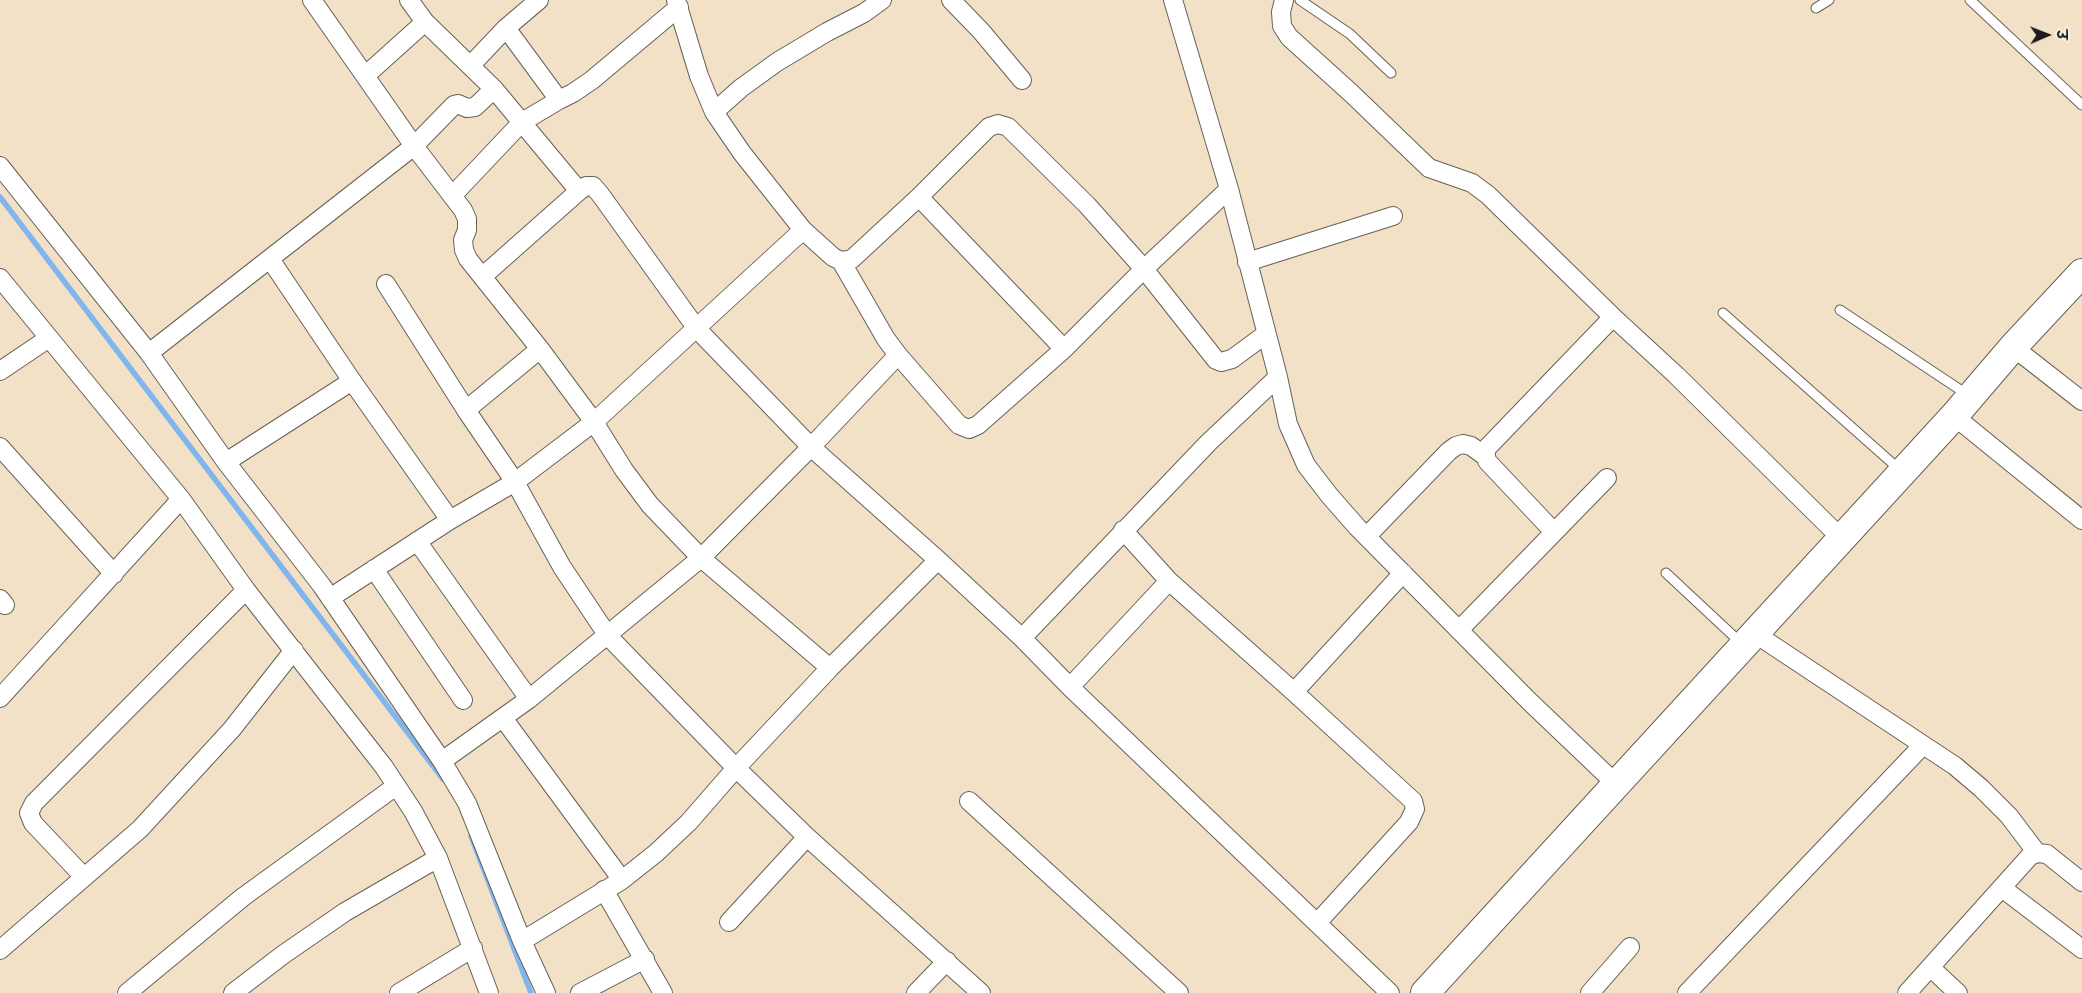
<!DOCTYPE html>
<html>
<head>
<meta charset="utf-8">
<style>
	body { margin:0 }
	#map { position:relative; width:2082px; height:993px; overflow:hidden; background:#f3e1c7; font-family:"Patrick Hand","Playpen Sans Deva",sans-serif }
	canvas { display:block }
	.north { position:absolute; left:2022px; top:10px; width:50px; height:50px; -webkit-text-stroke:4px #f7f3e8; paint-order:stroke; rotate:89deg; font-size:14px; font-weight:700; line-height:20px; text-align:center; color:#1c1c1c }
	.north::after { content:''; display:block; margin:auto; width:18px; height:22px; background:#1c1c1c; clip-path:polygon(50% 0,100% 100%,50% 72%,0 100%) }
</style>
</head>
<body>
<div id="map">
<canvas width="2082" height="993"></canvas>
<div class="north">उ</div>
</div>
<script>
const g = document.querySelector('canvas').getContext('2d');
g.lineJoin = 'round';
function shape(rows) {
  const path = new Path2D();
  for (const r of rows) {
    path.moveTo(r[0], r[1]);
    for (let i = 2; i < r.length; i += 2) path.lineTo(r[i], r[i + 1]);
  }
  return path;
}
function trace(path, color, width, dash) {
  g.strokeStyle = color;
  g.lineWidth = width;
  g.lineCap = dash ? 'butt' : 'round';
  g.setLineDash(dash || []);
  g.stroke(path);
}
trace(shape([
	[0,197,443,779],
	[471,836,531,993]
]), '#80b5ee', 5.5);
const service = shape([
	[1300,0,1350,34,1391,73],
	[1970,0,2082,105],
	[1816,8,1829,0],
	[1840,310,1968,395],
	[1723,313,1900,470],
	[1666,573,1741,643]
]);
const minor = shape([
	[312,0,414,146,463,210,467,219,467,230,463,240,464,250,468,259,540,349,594,422,624,470,650,505,701,558,830,668],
	[409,0,425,22,494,89,579,191,483,276],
	[951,0,981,31,1022,80],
	[1173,0,1229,189,1278,377,1288,424,1306,465,1329,495,1357,527,1529,701,1616,784],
	[1284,0,1281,12,1282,26,1289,37,1351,93,1429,168,1472,183,1488,195,1613,317],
	[470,66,506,28,539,0],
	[366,75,425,22],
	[559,100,573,93,592,80,679,7],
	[714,112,741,88,777,62,827,32,864,13,882,0],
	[0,166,149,353,226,462,322,586,442,761,467,803,522,941,546,993],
	[579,191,586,186,593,186,600,194,697,329,811,447,938,560,1022,638,1070,687,1390,993],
	[452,196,522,122,559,100,506,28],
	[919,197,1064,349],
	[803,230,833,257,841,261,852,259,919,197,989,127,998,124,1008,127,1087,205,1144,269,1216,360,1221,362,1232,359,1266,334],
	[270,259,352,381,450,520],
	[841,261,886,339,898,355,959,425,969,429,978,425,1064,349,1144,269,1229,189],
	[1247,262,1393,216],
	[0,278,181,499,246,590,384,767,413,811,438,858,489,993],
	[386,284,466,410,540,349],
	[2013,347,2082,401],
	[149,353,414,146,454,105,458,104,467,108,475,107,494,89],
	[0,371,49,338],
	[466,410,515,482,562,567,608,636,736,768,807,837,981,993],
	[1954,416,2082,520],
	[0,447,114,574],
	[226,462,352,381],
	[1123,530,1169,581,1294,692,1413,801,1415,809,1409,822,1317,923],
	[1554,532,1487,461,1485,450,1613,317,1676,375,1841,538],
	[1367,536,1449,451,1456,446,1463,444,1471,446,1485,456],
	[417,541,529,699],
	[374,569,463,700],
	[330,598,450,520,515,482,594,422,803,230,742,153,714,112,699,76,676,0],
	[0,599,5,605],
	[1460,629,1607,478],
	[1754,633,1955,766,1981,788,2009,816,2037,853],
	[1022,638,1208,443,1278,377],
	[1070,687,1169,581],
	[1294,692,1403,573],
	[0,698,181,499],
	[503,718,622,880],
	[442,761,529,699,701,558,811,447,898,355],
	[969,801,1179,993],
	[84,877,33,823,29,813,34,803,246,590],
	[2002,888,2082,949],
	[604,890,663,993],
	[729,922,807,837],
	[522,941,622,880,656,853,689,822,736,768,830,668,938,560],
	[0,950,140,829,232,729,294,650],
	[1930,967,1958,993],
	[127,993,243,897,396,786],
	[233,993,284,954,345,912,438,858],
	[399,993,473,948],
	[580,993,645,959],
	[916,993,947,961],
	[1590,993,1630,947],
	[1687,993,1923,745],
	[1907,993,2030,856,2037,853,2047,854,2082,882]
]);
const primary = shape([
	[1425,993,1954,416,2013,347,2082,273]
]);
trace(service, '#676158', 11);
trace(minor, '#676158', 20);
trace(primary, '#676158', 30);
trace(service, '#fff', 9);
trace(minor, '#fff', 18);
trace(primary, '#fff', 28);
</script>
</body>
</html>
